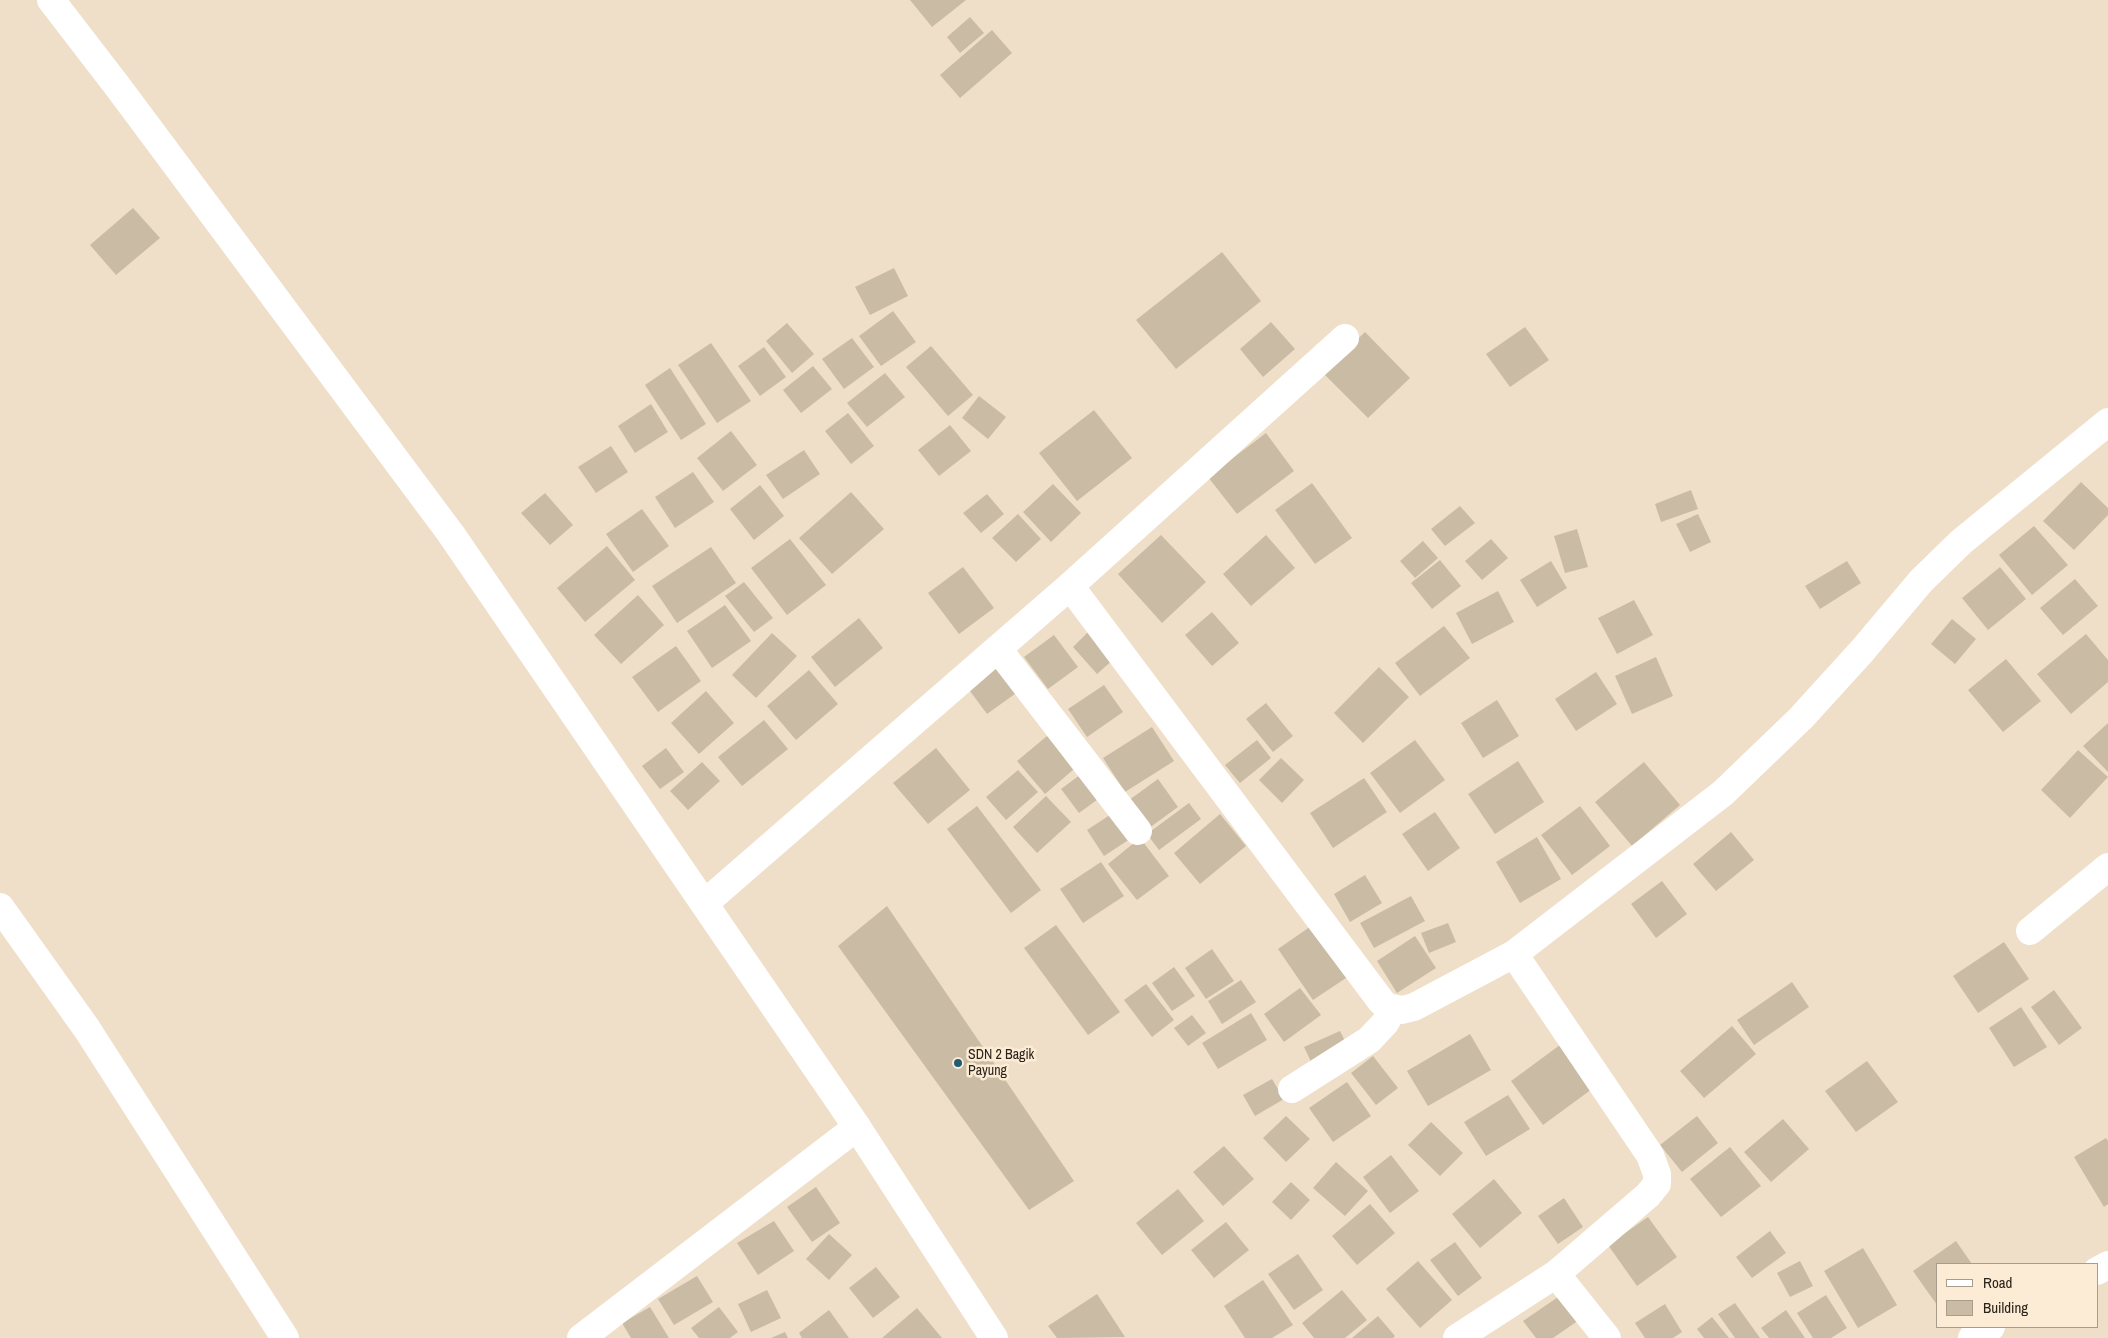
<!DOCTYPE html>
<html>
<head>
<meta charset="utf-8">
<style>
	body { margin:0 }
	#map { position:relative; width:2108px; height:1338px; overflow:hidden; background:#efdfc8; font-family:"Archivo Narrow",sans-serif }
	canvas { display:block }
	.legend { position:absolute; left:1936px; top:1263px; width:162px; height:65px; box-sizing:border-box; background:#fdecd5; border:1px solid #a89c8a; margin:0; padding:6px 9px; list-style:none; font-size:15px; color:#29231a }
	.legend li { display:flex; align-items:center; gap:10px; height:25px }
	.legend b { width:25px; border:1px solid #a89c8a }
</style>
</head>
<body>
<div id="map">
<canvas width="2108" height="1338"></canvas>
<ul class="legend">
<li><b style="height:6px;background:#fff"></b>Road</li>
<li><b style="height:14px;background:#cabba4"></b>Building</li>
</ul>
</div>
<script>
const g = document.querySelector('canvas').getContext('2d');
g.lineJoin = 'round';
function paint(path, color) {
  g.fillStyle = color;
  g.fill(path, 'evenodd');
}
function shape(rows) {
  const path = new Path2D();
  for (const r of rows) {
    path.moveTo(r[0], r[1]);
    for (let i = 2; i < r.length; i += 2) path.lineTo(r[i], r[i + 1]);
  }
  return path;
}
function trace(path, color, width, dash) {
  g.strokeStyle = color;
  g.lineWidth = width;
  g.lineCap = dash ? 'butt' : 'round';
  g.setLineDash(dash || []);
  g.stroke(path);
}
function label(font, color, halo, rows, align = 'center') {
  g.font = font + ' "Archivo Narrow",sans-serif';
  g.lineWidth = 5;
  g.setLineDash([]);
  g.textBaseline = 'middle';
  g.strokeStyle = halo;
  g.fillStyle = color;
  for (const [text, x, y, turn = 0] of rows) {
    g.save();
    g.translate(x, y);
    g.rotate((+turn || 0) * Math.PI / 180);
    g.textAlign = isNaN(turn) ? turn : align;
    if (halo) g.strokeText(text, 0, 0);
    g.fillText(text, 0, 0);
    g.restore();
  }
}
paint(shape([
	[910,0,966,0,932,27],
	[970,17,984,33,960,53,947,37],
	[992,30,1012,53,960,98,940,75],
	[133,208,160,238,116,275,90,245],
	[1222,252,1261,301,1176,369,1136,320],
	[894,268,908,296,870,315,855,287],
	[893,311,916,342,881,366,859,336],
	[1271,322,1295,349,1263,377,1240,349],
	[787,323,814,354,792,373,766,341],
	[1525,327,1549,360,1510,387,1486,354],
	[1365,332,1410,378,1368,418,1323,373],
	[852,338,874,367,844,389,822,359],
	[711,343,751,401,717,423,678,365],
	[931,346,973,395,948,416,906,367],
	[764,347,786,377,760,396,738,366],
	[813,366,832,389,801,413,783,390],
	[670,368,706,424,681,440,645,385],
	[885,373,905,397,867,427,847,403],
	[979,396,1006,417,988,439,962,418],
	[651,404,668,432,635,453,618,426],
	[1094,410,1132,458,1077,501,1039,453],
	[848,413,874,446,851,464,825,431],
	[950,425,971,451,939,476,918,450],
	[731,431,757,465,723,491,697,458],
	[1266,433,1294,471,1237,514,1208,477],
	[611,446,628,472,596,493,578,467],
	[804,450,820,474,783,499,766,475],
	[693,472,714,502,675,528,655,497],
	[2081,482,2108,508,2108,515,2074,550,2043,521],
	[1312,483,1352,538,1315,564,1275,510],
	[1053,484,1081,513,1051,542,1023,512],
	[760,485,784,516,754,540,730,509],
	[1691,490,1698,509,1661,522,1655,504],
	[851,492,884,529,832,574,799,538],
	[545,493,573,525,550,545,521,513],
	[987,494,1004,514,981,533,963,513],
	[1460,506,1475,523,1445,546,1431,529],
	[642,509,669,546,633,572,606,534],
	[1018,514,1041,539,1016,562,992,538],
	[1698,514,1711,542,1690,552,1676,524],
	[2034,526,2068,565,2032,595,1999,555],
	[1577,529,1588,567,1565,573,1554,536],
	[1161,535,1206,582,1162,623,1118,574],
	[1266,535,1295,568,1251,606,1223,574],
	[790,539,826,585,787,615,751,568],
	[1491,539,1508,558,1482,580,1465,561],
	[1423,541,1438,558,1415,578,1400,561],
	[607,546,635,580,585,622,557,588],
	[711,547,736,583,677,623,652,586],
	[1440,560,1461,586,1432,609,1411,583],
	[1551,561,1567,588,1537,607,1520,580],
	[1847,561,1861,583,1820,609,1805,586],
	[963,567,994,608,959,634,928,593],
	[2000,567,2026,599,1988,630,1962,598],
	[2075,579,2098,606,2063,635,2040,608],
	[744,582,773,618,754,632,725,596],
	[1498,591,1514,622,1472,644,1456,613],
	[638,595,664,625,621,664,594,635],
	[1634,600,1653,635,1617,654,1598,618],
	[725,605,751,641,712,668,687,631],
	[1212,612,1239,643,1212,666,1185,635],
	[859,618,883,648,835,687,811,657],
	[1952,619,1976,639,1955,664,1931,644],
	[1444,626,1470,658,1420,696,1395,663],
	[1088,632,1114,659,1097,674,1073,647],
	[772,633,797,656,756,698,732,675],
	[2086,634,2108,660,2108,682,2071,714,2037,674],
	[1054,635,1078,667,1048,689,1024,657],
	[676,646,701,681,658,712,632,677],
	[1656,657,1673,696,1632,714,1615,676],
	[2006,659,2041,701,2003,732,1968,690],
	[999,664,1019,691,987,714,967,687],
	[1379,667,1409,697,1363,743,1334,713],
	[809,670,838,704,796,740,767,706],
	[1596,672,1617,704,1576,731,1555,699],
	[1104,685,1123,712,1087,737,1068,709],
	[706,691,734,723,699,754,671,723],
	[1497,700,1519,736,1483,758,1461,723],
	[1266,703,1293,736,1273,752,1246,719],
	[764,720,788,749,742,786,718,757],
	[2108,723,2108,772,2083,746],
	[1152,727,1174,761,1125,792,1103,758],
	[1047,736,1074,769,1045,794,1017,761],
	[1257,740,1271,758,1240,783,1225,765],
	[1415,740,1445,780,1400,813,1370,773],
	[666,748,684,772,660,789,642,766],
	[936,748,970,790,928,824,893,783],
	[2078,750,2108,777,2070,818,2041,790],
	[1281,758,1304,780,1282,803,1259,780],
	[1518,761,1544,802,1495,834,1468,794],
	[702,762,720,781,688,810,670,791],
	[1644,762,1680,805,1632,846,1595,802],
	[1018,770,1038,792,1006,820,986,797],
	[1084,772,1101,797,1079,813,1061,789],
	[1364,778,1387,812,1333,848,1310,813],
	[1158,779,1178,807,1145,831,1125,803],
	[1046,796,1071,822,1037,853,1013,827],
	[1189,803,1201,819,1159,850,1147,834],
	[977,806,1041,890,1011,913,947,829],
	[1580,806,1610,846,1572,875,1541,835],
	[1435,812,1460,848,1428,871,1402,834],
	[1113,813,1130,839,1104,856,1087,830],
	[1220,814,1246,846,1200,884,1174,853],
	[1731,832,1754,860,1716,891,1693,864],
	[1537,837,1561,879,1520,903,1496,862],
	[1140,838,1169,876,1137,900,1108,864],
	[1101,862,1124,896,1083,923,1060,889],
	[1365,875,1382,903,1350,922,1334,894],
	[1662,881,1687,914,1656,938,1631,904],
	[1411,896,1425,921,1374,948,1360,923],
	[887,906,1074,1181,1029,1210,838,946],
	[1448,923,1456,942,1429,953,1421,933],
	[1314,924,1349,976,1313,1000,1278,949],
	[1056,925,1120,1012,1088,1035,1024,948],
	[1415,936,1436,968,1397,993,1377,961],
	[2004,942,2029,979,1978,1013,1953,976],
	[1212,949,1234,981,1206,999,1185,968],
	[1174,967,1195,996,1172,1011,1152,983],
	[1241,980,1256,1002,1222,1024,1208,1001],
	[1792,982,1809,1007,1754,1045,1737,1020],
	[1146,984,1174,1020,1152,1037,1124,1000],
	[1300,988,1321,1015,1284,1042,1264,1014],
	[2054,990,2082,1028,2059,1045,2031,1007],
	[2021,1007,2047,1047,2014,1067,1989,1028],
	[1251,1013,1267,1040,1218,1069,1202,1043],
	[1192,1015,1206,1033,1188,1046,1174,1028],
	[1732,1026,1756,1054,1704,1098,1680,1071],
	[1340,1031,1350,1051,1314,1068,1304,1047],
	[1470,1034,1491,1070,1428,1106,1407,1071],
	[1560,1045,1592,1089,1543,1125,1511,1081],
	[1373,1056,1398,1088,1376,1105,1351,1073],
	[1867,1061,1898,1102,1856,1132,1825,1091],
	[1272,1079,1284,1099,1255,1116,1243,1095],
	[1347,1082,1371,1116,1333,1142,1309,1108],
	[1508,1095,1530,1129,1486,1156,1464,1122],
	[1286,1116,1310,1139,1286,1162,1263,1138],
	[1697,1116,1718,1143,1682,1172,1660,1145],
	[1783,1119,1809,1149,1771,1182,1744,1152],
	[1431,1122,1463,1153,1440,1176,1408,1145],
	[2106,1138,2108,1141,2108,1204,2104,1207,2074,1157],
	[1224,1146,1254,1179,1223,1206,1193,1172],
	[1730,1147,1761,1186,1721,1217,1690,1179],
	[1391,1155,1419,1191,1390,1213,1363,1177],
	[1336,1162,1368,1191,1345,1216,1313,1188],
	[1494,1179,1522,1213,1480,1248,1452,1214],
	[1291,1182,1310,1200,1291,1220,1272,1202],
	[816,1187,840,1223,812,1242,787,1207],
	[1178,1189,1204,1221,1162,1255,1136,1223],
	[1564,1198,1583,1227,1558,1244,1538,1216],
	[1370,1204,1395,1233,1357,1265,1332,1236],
	[1648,1217,1677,1257,1637,1286,1608,1245],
	[774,1221,794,1251,758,1275,737,1243],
	[1226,1222,1249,1250,1214,1278,1191,1250],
	[1770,1231,1786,1253,1752,1278,1736,1257],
	[829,1234,852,1255,829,1280,806,1259],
	[1956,1241,1972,1264,1937,1264,1937,1305,1913,1271],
	[1455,1242,1482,1278,1458,1296,1430,1260],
	[1863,1248,1897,1305,1858,1328,1824,1271],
	[1298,1254,1323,1290,1294,1310,1268,1274],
	[1418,1261,1452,1300,1420,1328,1386,1289],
	[1800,1261,1813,1286,1790,1297,1777,1273],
	[876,1267,900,1297,873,1318,849,1288],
	[697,1276,713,1302,674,1325,658,1299],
	[1263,1280,1293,1325,1272,1338,1245,1338,1224,1306],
	[767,1290,781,1318,751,1332,738,1304],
	[1342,1290,1367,1320,1345,1338,1314,1338,1302,1323],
	[1097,1294,1125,1337,1057,1338,1048,1326],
	[1561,1295,1579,1320,1553,1338,1536,1338,1523,1321],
	[1826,1295,1847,1328,1831,1338,1813,1338,1797,1313],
	[1735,1303,1760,1338,1735,1338,1718,1314],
	[1665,1304,1682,1332,1673,1338,1645,1338,1635,1323],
	[650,1307,669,1338,631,1338,622,1323],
	[719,1307,738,1332,730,1338,699,1338,691,1328],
	[917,1308,942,1338,882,1338],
	[829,1310,849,1338,802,1338,799,1333],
	[1786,1310,1805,1338,1769,1338,1761,1328],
	[1378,1316,1395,1336,1393,1338,1352,1338],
	[1712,1317,1729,1338,1704,1338,1697,1329],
	[785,1332,788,1338,771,1338]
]), '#cabba4');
trace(shape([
	[1070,586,1381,1001,1387,1007,1402,1010,1414,1007,1514,954,1723,793,1801,718,1862,651,1921,581,1961,542,2108,422],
	[998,649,1138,831],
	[705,903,1070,586,1345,338],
	[0,907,87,1029,285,1338],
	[2030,931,2108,867],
	[1514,954,1650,1155,1657,1174,1657,1184,1648,1195,1556,1274],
	[1292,1089,1369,1040,1385,1023,1393,1009],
	[2097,1271,2108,1265],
	[581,1338,857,1127],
	[1457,1338,1556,1274,1607,1338],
	[1972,1338,1991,1327]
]), '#fff', 28);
trace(shape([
	[51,0,118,87,451,534,857,1127,994,1338]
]), '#fff', 28);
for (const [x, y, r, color] of [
	[958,1063,5,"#205d74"]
]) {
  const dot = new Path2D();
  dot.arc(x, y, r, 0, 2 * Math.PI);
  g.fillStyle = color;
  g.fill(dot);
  trace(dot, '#fdecd5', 2);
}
label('14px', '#29231a', '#fdecd5', [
	["SDN 2 Bagik",968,1055],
	["Payung",968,1071]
], 'left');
</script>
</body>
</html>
